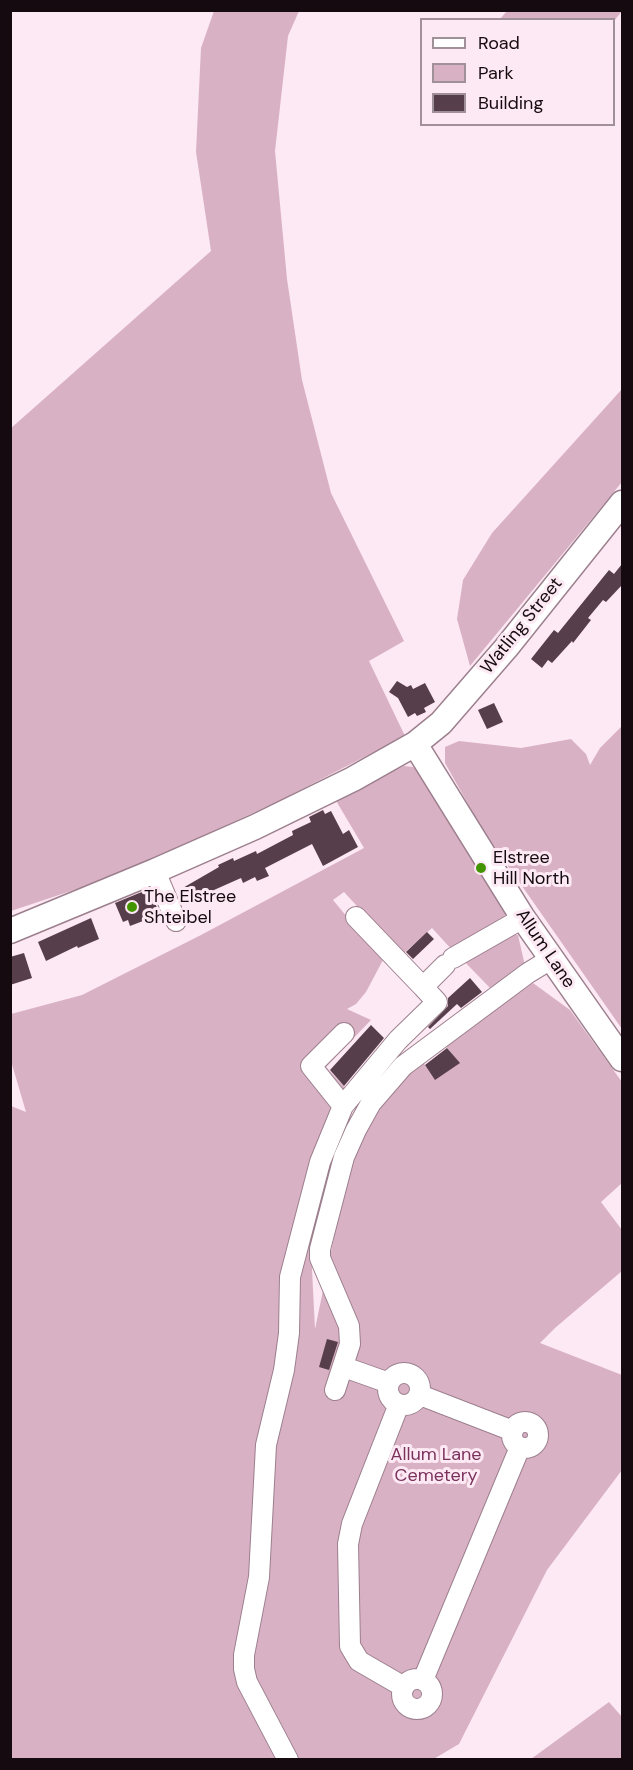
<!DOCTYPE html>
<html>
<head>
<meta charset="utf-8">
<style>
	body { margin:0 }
	#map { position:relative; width:633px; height:1770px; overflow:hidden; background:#fde9f3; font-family:"DM Sans",sans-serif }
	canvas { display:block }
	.frame { position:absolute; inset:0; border:12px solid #140a0f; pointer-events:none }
	.legend { position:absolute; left:420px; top:18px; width:195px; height:108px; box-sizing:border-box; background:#fde9f3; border:2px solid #a09098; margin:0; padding:8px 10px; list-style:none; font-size:18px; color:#140a0f }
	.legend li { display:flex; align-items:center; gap:12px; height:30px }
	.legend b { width:30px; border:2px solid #a09098 }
</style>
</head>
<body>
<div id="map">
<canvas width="633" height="1770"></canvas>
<div class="frame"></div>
<ul class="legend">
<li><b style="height:8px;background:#fff"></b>Road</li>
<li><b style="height:16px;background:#d9b1c5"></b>Park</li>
<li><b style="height:16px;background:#573e4b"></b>Building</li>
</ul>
</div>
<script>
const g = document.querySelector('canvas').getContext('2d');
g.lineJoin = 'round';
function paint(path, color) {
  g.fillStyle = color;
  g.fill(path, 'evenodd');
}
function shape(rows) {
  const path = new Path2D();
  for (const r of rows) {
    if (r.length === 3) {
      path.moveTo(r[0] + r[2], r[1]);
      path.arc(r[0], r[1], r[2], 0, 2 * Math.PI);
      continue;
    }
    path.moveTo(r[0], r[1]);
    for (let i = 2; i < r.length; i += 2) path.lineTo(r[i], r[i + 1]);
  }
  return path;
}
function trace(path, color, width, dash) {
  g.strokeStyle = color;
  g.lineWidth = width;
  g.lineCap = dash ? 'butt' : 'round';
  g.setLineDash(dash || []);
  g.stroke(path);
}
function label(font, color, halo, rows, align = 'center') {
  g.font = font + ' "DM Sans",sans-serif';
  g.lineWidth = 6;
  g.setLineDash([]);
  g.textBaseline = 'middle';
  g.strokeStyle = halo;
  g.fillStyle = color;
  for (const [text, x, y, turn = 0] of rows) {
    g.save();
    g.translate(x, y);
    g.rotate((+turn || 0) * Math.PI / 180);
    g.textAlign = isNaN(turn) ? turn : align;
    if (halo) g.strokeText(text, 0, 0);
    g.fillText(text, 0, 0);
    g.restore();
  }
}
paint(shape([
	[214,11,299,11,288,36,275,151,287,279,302,380,331,493,404,641,369,661,405,736,279,801,116,876,11,911,10,429,211,251,196,152,201,48],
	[507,11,507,10,622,11,614,21,614,20,500,19],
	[622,389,622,482,470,666,457,619,463,580,492,533],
	[622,726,622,1029,494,846,492,847,445,763,445,747,459,741,521,748,571,739,586,754,590,765,600,748],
	[404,766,413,767,423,773,506,913,499,927,454,952,432,928,402,955,344,892,333,900,383,960,366,992,356,1004,347,1009,371,1020,326,1067,357,1100,333,1151,311,1250,315,1329,343,1194,355,1153,371,1120,395,1088,422,1061,435,1079,459,1063,445,1045,533,983,570,1010,622,1082,622,1183,601,1202,622,1230,622,1271,555,1328,540,1343,622,1375,622,1470,547,1570,459,1744,432,1760,11,1759,11,1106,26,1112,11,1061,11,1014,82,995,201,935,364,848,335,799],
	[503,933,518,935,525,966,490,988,460,957],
	[609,1702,622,1717,622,1759,531,1759]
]), '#d9b1c5');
paint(shape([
	[622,564,622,585,606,602,603,600,588,618,591,620,573,643,572,641,552,663,548,660,542,668,531,659,554,630,558,633,609,570,614,574],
	[397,681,407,687,411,685,413,689,425,683,435,702,424,708,426,712,417,716,415,713,408,717,398,698,389,692],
	[494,703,503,722,487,729,478,710],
	[323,810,325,814,331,811,343,834,349,830,358,847,323,866,312,844,265,868,269,876,257,881,255,877,243,883,241,878,214,890,215,892,204,897,204,898,188,905,181,889,219,867,218,865,233,858,234,861,256,851,257,854,293,835,292,831,311,822,309,817],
	[149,889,158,910,154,912,156,916,130,926,128,920,123,922,115,903],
	[91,918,99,939,78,948,77,946,46,961,38,942],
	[427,932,434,939,413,959,406,952],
	[24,953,32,978,10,985,10,957],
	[470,978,482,992,461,1008,457,1004,430,1029,428,1027,448,1006,448,998],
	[371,1025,384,1038,344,1086,330,1070],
	[447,1048,460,1063,435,1080,425,1065],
	[327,1339,338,1342,329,1370,319,1367]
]), '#573e4b');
const minor = shape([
	[155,871,176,921],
	[356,917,423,987,445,965],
	[453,958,523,918],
	[343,1106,311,1066,344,1033],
	[344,1367,389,1383],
	[404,1389,16],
	[335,1390,350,1344,349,1326,320,1258,320,1249,344,1157,356,1130,371,1103,403,1066,528,973,551,959],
	[420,1395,513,1431],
	[399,1404,352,1524,348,1544,350,1646,359,1661,404,1687],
	[525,1435,13],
	[417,1694,15],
	[423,1680,520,1447],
	[288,1760,247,1682,244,1669,244,1655,259,1577,266,1445,284,1370,289,1333,290,1277,320,1162,343,1106,398,1040,437,1002,423,987]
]);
const major = shape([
	[415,744,523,918,622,1059],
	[10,931,155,871,255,827,353,779,415,744,441,723,506,648,622,503]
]);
trace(minor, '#9c7f8d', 22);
trace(major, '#9c7f8d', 27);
trace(minor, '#fff', 20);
trace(major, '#fff', 24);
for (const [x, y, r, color] of [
	[481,868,6,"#429400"],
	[132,907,6,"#429400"]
]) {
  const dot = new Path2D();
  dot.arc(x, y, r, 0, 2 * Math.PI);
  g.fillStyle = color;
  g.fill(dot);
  trace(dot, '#fde9f3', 2);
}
label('18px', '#140a0f', '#fde9f3', [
	["Watling Street",522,626,-51],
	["Allum Lane",545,949,56]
]);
label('18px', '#140a0f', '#fde9f3', [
	["Elstree",493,858],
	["Hill North",493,879],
	["The Elstree",144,897],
	["Shteibel",144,918]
], 'left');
label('18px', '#7a325c', '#fde9f3', [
	["Allum Lane",436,1455],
	["Cemetery",436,1476]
]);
</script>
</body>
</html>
